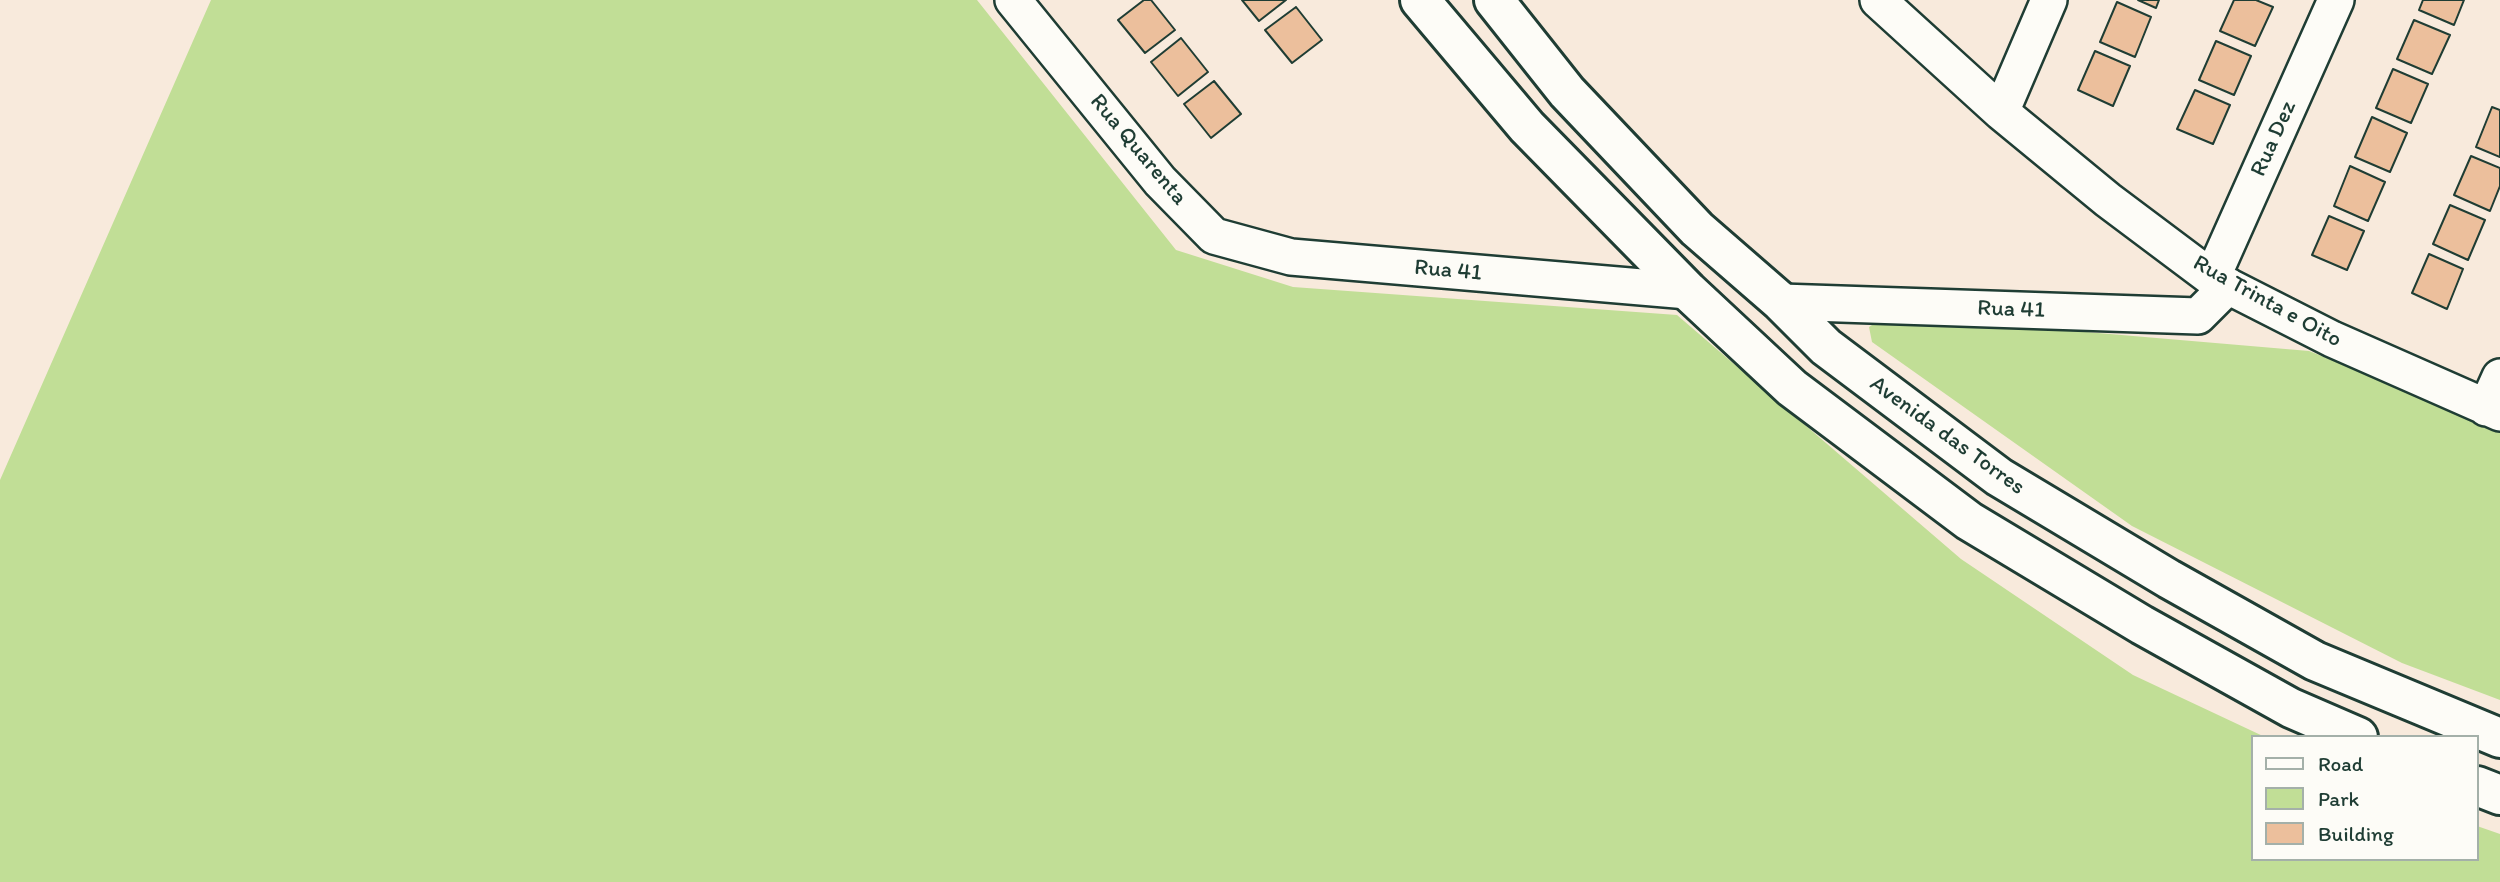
<!DOCTYPE html>
<html>
<head>
<meta charset="utf-8">
<style>
	body { margin:0 }
	#map { position:relative; width:2500px; height:882px; overflow:hidden; background:#f8eadc; font-family:Itim,sans-serif }
	canvas { display:block }
	.legend { position:absolute; left:2251px; top:735px; width:228px; height:126px; box-sizing:border-box; background:#fdfcf7; border:2px solid #a4b0a9; margin:0; padding:9px 12px; list-style:none; font-size:21px; color:#1f3d34 }
	.legend li { display:flex; align-items:center; gap:14px; height:35px }
	.legend b { width:35px; border:2px solid #a4b0a9 }
</style>
</head>
<body>
<div id="map">
<canvas width="2500" height="882"></canvas>
<ul class="legend">
<li><b style="height:9px;background:#fdfcf7"></b>Road</li>
<li><b style="height:19px;background:#c1de96"></b>Park</li>
<li><b style="height:19px;background:#ecbf9c"></b>Building</li>
</ul>
</div>
<script>
const g = document.querySelector('canvas').getContext('2d');
g.lineJoin = 'round';
function paint(path, color) {
  g.fillStyle = color;
  g.fill(path, 'evenodd');
}
function shape(rows) {
  const path = new Path2D();
  for (const r of rows) {
    path.moveTo(r[0], r[1]);
    for (let i = 2; i < r.length; i += 2) path.lineTo(r[i], r[i + 1]);
  }
  return path;
}
function trace(path, color, width, dash) {
  g.strokeStyle = color;
  g.lineWidth = width;
  g.lineCap = dash ? 'butt' : 'round';
  g.setLineDash(dash || []);
  g.stroke(path);
}
function label(font, color, halo, rows, align = 'center') {
  g.font = font + ' Itim,sans-serif';
  g.lineWidth = 5;
  g.setLineDash([]);
  g.textBaseline = 'middle';
  g.strokeStyle = halo;
  g.fillStyle = color;
  for (const [text, x, y, turn = 0] of rows) {
    g.save();
    g.translate(x, y);
    g.rotate((+turn || 0) * Math.PI / 180);
    g.textAlign = isNaN(turn) ? turn : align;
    if (halo) g.strokeText(text, 0, 0);
    g.fillText(text, 0, 0);
    g.restore();
  }
}
paint(shape([
	[211,0,977,0,1176,250,1293,287,1677,315,1961,559,2133,675,2265,737,2253,737,2253,859,2477,859,2477,826,2500,834,2500,882,0,882,0,480],
	[1887,315,2309,351,2500,426,2500,700,2402,663,2132,526,1872,342,1869,327]
]), '#c1de96');
const building = shape([
	[1144,0,1151,0,1175,30,1145,53,1118,20,1144,0],
	[1242,0,1286,0,1259,21,1242,0],
	[2138,0,2159,0,2156,8,2138,0],
	[2234,0,2256,0,2273,7,2255,46,2220,31,2234,0],
	[2423,0,2464,0,2454,25,2419,10,2423,0],
	[2117,2,2151,17,2135,57,2100,42,2117,2],
	[1296,7,1322,40,1292,63,1265,30,1296,7],
	[2414,20,2450,35,2432,74,2397,59,2414,20],
	[1181,38,1208,72,1178,96,1151,62,1181,38],
	[2216,41,2251,56,2234,95,2199,80,2216,41],
	[2095,51,2130,66,2113,106,2078,90,2095,51],
	[2393,69,2428,84,2411,123,2376,108,2393,69],
	[1214,81,1241,114,1211,138,1184,104,1214,81],
	[2195,90,2230,105,2213,144,2177,129,2195,90],
	[2492,107,2500,110,2500,157,2476,147,2492,107],
	[2372,117,2407,133,2390,172,2355,157,2372,117],
	[2471,156,2500,168,2500,186,2490,211,2454,195,2471,156],
	[2350,166,2385,182,2368,221,2334,206,2350,166],
	[2450,205,2485,220,2468,260,2433,244,2450,205],
	[2329,216,2364,231,2347,270,2312,255,2329,216],
	[2429,254,2463,269,2447,309,2412,293,2429,254]
]);
paint(building, '#ecbf9c');
trace(building, '#1f3d34', 2);
const minor = shape([
	[1013,0,1160,181,1214,236,1291,257,1688,291],
	[1878,0,2001,112,2108,200,2212,278,2332,339,2500,413],
	[2001,112,2049,0],
	[2212,278,2336,0],
	[1781,302,2198,316,2228,286],
	[2486,408,2500,377]
]);
const secondary = shape([
	[1420,0,1527,127,1688,291,1792,388,1969,521,2142,625,2291,708,2358,737],
	[1494,0,1567,92,1697,229,1781,302,1826,347,1999,477,2169,579,2315,661,2500,738],
	[2477,786,2500,795]
]);
trace(minor, '#1f3d34', 40);
trace(secondary, '#1f3d34', 44);
trace(minor, '#fdfcf7', 35);
trace(secondary, '#fdfcf7', 38);
label('23px', '#1f3d34', '#fdfcf7', [
	["Rua Dez",2274,139,-66],
	["Rua Quarenta",1138,150,50],
	["Rua 41",1448,271,5],
	["Rua Trinta e Oito",2267,302,29],
	["Rua 41",2011,310,2],
	["Avenida das Torres",1947,436,36]
]);
</script>
</body>
</html>
